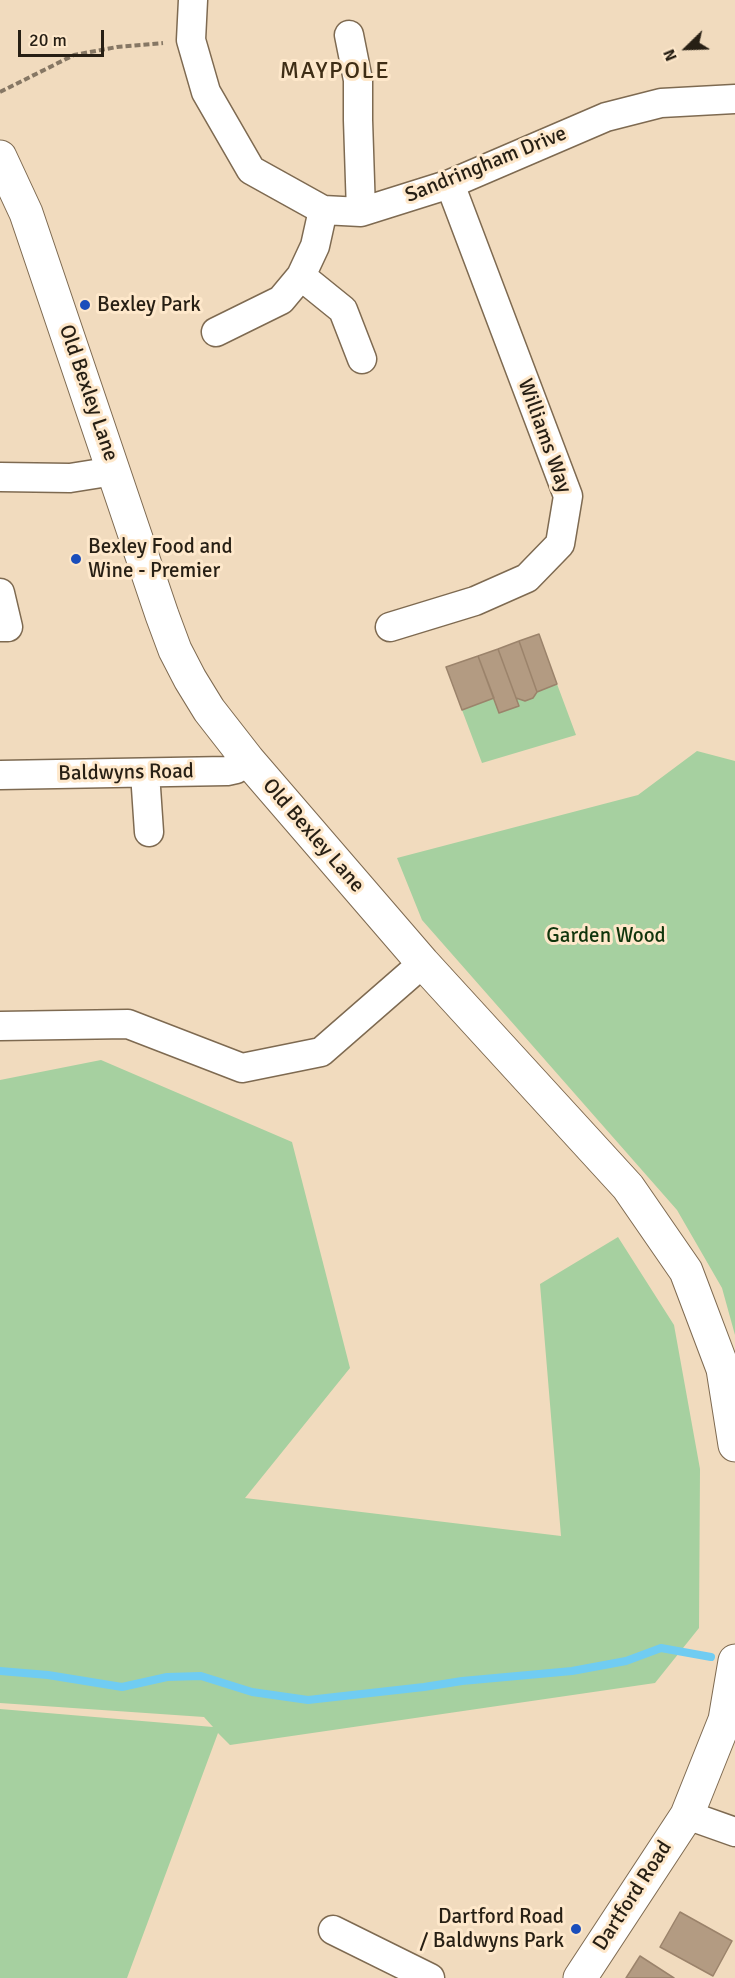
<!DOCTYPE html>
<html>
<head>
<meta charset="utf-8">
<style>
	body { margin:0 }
	#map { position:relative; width:735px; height:1978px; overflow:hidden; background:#f1dbbe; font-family:Signika,sans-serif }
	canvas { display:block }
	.north { position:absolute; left:657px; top:18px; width:60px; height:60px; -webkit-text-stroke:4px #fee8cb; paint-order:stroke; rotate:247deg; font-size:16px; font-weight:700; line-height:24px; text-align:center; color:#271f14 }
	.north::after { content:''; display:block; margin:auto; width:21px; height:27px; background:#271f14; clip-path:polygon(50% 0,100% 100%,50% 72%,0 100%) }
	.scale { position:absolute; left:18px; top:30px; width:86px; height:27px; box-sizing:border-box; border:3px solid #271f14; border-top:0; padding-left:8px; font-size:18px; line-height:21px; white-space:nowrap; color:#271f14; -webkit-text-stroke:4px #fee8cb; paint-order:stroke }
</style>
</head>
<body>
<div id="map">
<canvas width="735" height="1978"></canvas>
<div class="north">N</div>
<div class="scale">20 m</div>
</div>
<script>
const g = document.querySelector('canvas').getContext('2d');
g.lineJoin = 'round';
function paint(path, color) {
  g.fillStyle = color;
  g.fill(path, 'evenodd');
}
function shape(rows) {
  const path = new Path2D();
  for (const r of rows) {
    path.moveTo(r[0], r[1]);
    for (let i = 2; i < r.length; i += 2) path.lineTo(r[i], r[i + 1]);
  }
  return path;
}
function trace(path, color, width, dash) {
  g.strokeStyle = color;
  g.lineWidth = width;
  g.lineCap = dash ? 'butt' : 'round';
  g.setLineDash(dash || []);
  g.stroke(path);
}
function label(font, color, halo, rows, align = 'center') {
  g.font = font + ' Signika,sans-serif';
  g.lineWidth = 6;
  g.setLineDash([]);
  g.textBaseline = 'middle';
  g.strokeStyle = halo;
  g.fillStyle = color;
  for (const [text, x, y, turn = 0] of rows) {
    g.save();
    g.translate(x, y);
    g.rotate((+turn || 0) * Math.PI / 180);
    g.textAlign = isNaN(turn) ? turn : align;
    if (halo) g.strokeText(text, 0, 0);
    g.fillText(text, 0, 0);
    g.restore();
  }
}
paint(shape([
	[557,684,576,735,482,763,462,710,494,698,499,713,519,706,516,698],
	[697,751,735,761,735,1335,722,1288,677,1210,422,920,397,858,638,795],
	[101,1060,292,1142,350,1368,245,1498,561,1536,540,1284,618,1237,674,1325,700,1469,699,1628,655,1683,230,1745,218,1733,127,1978,0,1978,0,1709,213,1727,204,1717,0,1703,0,1080]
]), '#a6d0a0');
trace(shape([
	[0,1671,48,1675,122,1687,167,1677,201,1676,252,1692,308,1700,424,1687,462,1681,572,1671,626,1661,661,1648,711,1657]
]), '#70ccf2', 8);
const building = shape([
	[539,634,557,684,537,692,519,641,539,634],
	[519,641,537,692,533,698,525,701,516,698,498,649,519,641],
	[498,649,519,706,499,713,478,656,498,649],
	[478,656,494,698,462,710,446,667,478,656],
	[680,1912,732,1941,713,1976,660,1947,680,1912],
	[640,1956,674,1978,626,1978,640,1956]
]);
paint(building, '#b39b82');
trace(building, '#9b836b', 1.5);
const minor = shape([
	[193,0,191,40,206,92,251,170,323,210,361,212,450,184,606,117,661,103,735,99],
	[349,35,358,80,358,120,361,212],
	[301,276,343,310,362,359],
	[216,332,281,300,301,276,315,246,323,210],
	[0,477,70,478,114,471],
	[0,593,8,627,0,627],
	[390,627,475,601,527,578,560,544,568,496,450,184],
	[145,773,149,832],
	[0,775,227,771,236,769,248,760],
	[0,1026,128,1024,242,1068,321,1052,423,963],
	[687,1815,735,1832],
	[333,1930,430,1978]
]);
const major = shape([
	[0,157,26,213,162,615,175,650,190,679,209,710,248,760,423,963,628,1187,686,1271,723,1369,735,1445],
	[580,1978,687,1815,725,1720,735,1661]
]);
trace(minor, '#7e6a51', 31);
trace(major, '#7e6a51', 35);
trace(shape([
	[0,92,74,55,117,47,163,43]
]), '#867764', 4, [6, 3]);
trace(minor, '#fff', 28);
trace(major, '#fff', 33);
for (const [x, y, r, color] of [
	[85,305,6,"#1b4ebb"],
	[76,559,6,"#1b4ebb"],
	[576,1929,6,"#1b4ebb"]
]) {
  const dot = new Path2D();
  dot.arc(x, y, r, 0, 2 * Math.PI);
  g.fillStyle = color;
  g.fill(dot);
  trace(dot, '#fee8cb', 2);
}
label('21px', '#271f14', '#fee8cb', [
	["Sandringham Drive",486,165,-22],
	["Old Bexley Lane",88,393,71],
	["Williams Way",544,436,70],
	["Baldwyns Road",126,773,-1],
	["Old Bexley Lane",313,836,49],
	["Dartford Road",633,1896,-57]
]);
label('21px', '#271f14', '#fee8cb', [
	["Bexley Park",97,305],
	["Bexley Food and",88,547],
	["Wine - Premier",88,571],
	["Dartford Road",564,1917,"right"],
	["/ Baldwyns Park",564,1941,"right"]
], 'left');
label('21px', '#10350c', '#fee8cb', [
	["Garden Wood",606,936]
]);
g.letterSpacing = '1.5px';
label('24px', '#3f2e16', '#fee8cb', [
	["MAYPOLE",335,72]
]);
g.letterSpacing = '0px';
</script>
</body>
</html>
